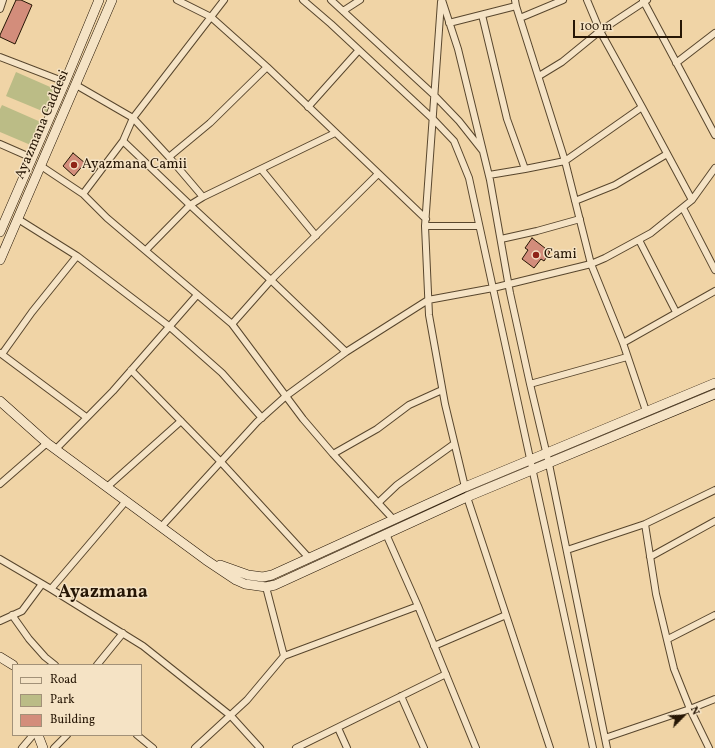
<!DOCTYPE html>
<html>
<head>
<meta charset="utf-8">
<style>
	body { margin:0 }
	#map { position:relative; width:715px; height:748px; overflow:hidden; background:#f0d4a6; font-family:Vollkorn,serif }
	canvas { display:block }
	.legend { position:absolute; left:12px; top:664px; width:130px; height:72px; box-sizing:border-box; background:#f5e3c5; border:1px solid #a29178; margin:0; padding:5px 7px; list-style:none; font-size:12px; color:#261605 }
	.legend li { display:flex; align-items:center; gap:8px; height:20px }
	.legend b { width:20px; border:1px solid #a29178 }
	.north { position:absolute; left:663px; top:696px; width:40px; height:40px; -webkit-text-stroke:3px #f5e3c5; paint-order:stroke; rotate:66deg; font-size:11px; font-weight:700; line-height:16px; text-align:center; color:#261605 }
	.north::after { content:''; display:block; margin:auto; width:14px; height:18px; background:#261605; clip-path:polygon(50% 0,100% 100%,50% 72%,0 100%) }
	.scale { position:absolute; left:573px; top:20px; width:109px; height:18px; box-sizing:border-box; border:2px solid #261605; border-top:0; padding-left:5px; font-size:12px; line-height:14px; white-space:nowrap; color:#261605; -webkit-text-stroke:3px #f5e3c5; paint-order:stroke }
</style>
</head>
<body>
<div id="map">
<canvas width="715" height="748"></canvas>
<ul class="legend">
<li><b style="height:5px;background:#f5e3c5"></b>Road</li>
<li><b style="height:11px;background:#bbbc86"></b>Park</li>
<li><b style="height:11px;background:#d38d7b"></b>Building</li>
</ul>
<div class="north">N</div>
<div class="scale">100 m</div>
</div>
<script>
const g = document.querySelector('canvas').getContext('2d');
g.lineJoin = 'round';
function paint(path, color) {
  g.fillStyle = color;
  g.fill(path, 'evenodd');
}
function shape(rows) {
  const path = new Path2D();
  for (const r of rows) {
    path.moveTo(r[0], r[1]);
    for (let i = 2; i < r.length; i += 2) path.lineTo(r[i], r[i + 1]);
  }
  return path;
}
function trace(path, color, width, dash) {
  g.strokeStyle = color;
  g.lineWidth = width;
  g.lineCap = dash ? 'butt' : 'round';
  g.setLineDash(dash || []);
  g.stroke(path);
}
function label(font, color, halo, rows, align = 'center') {
  g.font = font + ' Vollkorn,serif';
  g.lineWidth = 3;
  g.setLineDash([]);
  g.textBaseline = 'middle';
  g.strokeStyle = halo;
  g.fillStyle = color;
  for (const [text, x, y, turn = 0] of rows) {
    g.save();
    g.translate(x, y);
    g.rotate((+turn || 0) * Math.PI / 180);
    g.textAlign = isNaN(turn) ? turn : align;
    if (halo) g.strokeText(text, 0, 0);
    g.fillText(text, 0, 0);
    g.restore();
  }
}
paint(shape([
	[16,72,57,90,47,113,6,96],
	[2,105,43,123,33,146,0,132,0,109]
]), '#bbbc86');
const building = shape([
	[16,0,21,0,32,5,15,44,0,37,0,35,16,0],
	[73,153,85,163,74,176,63,166,73,153],
	[532,238,550,252,544,261,541,259,534,268,522,259,528,250,525,248,532,238]
]);
paint(building, '#d38d7b');
trace(building, '#261605', 1);
const street = shape([
	[177,0,211,17,267,67,426,219],
	[303,0,331,24,434,120,454,141,469,178,593,748],
	[331,0,434,95,459,121,482,150],
	[442,0,458,49,490,180,510,293,530,384,549,464,607,748],
	[647,0,644,2,715,135],
	[441,2,425,226,429,315,445,404,465,487],
	[516,6,565,161,525,169],
	[0,9,3,0],
	[343,11,360,0],
	[482,15,507,119,525,169,489,175],
	[520,18,563,0],
	[449,23,516,6,515,0],
	[0,57,65,82],
	[676,63,715,33],
	[267,67,210,123,169,157,203,197,335,133],
	[539,76,562,62,600,31,587,0],
	[76,85,133,118,224,0],
	[308,107,359,50],
	[642,107,692,200,651,233,605,258,591,264,565,161,642,107],
	[642,107,600,31,644,2,643,0],
	[123,141,133,118,169,157],
	[0,144,32,158],
	[41,166,83,194,123,141,190,205,203,197],
	[261,169,316,236],
	[83,194,107,218,232,324,303,419,333,454,393,519],
	[692,200,715,168],
	[575,201,615,185,667,154],
	[683,208,715,270],
	[18,219,77,256,170,327,222,373,262,418],
	[425,226,479,226],
	[501,239,537,231,580,219],
	[639,240,676,312],
	[146,250,190,205,274,283,346,352,428,300,493,288,591,264,623,343,646,411],
	[232,324,271,280,378,174],
	[623,343,715,291],
	[0,353,86,417],
	[2,354,32,312,77,256],
	[131,370,220,461,309,558],
	[530,384,627,357],
	[56,449,113,391,197,295],
	[333,454,377,429,409,405,442,390],
	[0,484,47,443],
	[107,487,181,421],
	[467,497,550,748],
	[378,503,397,485,454,444],
	[645,524,656,594,674,669,690,709,709,748],
	[161,527,257,422,286,396,346,352],
	[386,534,418,606,476,748],
	[567,550,645,524,715,490],
	[650,557,715,521],
	[0,559,51,589,143,646,231,716,260,748],
	[266,587,284,656,418,606],
	[51,589,126,501],
	[12,615,29,639,45,657,55,665],
	[0,621,22,611,42,584],
	[668,639,715,615],
	[434,646,506,615],
	[97,665,123,633],
	[401,696,424,748],
	[338,728,347,748],
	[137,735,153,748],
	[605,738,690,709,715,699],
	[22,748,33,735],
	[54,748,67,735],
	[195,748,247,700,284,656],
	[296,748,446,674]
]);
const secondary = shape([
	[0,232,65,82,99,0],
	[0,260,112,0],
	[0,401,47,443,206,560,236,580,245,584,266,587,275,585,467,497,715,394],
	[220,565,248,575,263,577,272,575,465,487,715,383],
	[0,657,13,665],
	[38,735,43,748]
]);
trace(street, '#58462d', 8);
trace(secondary, '#261605', 10);
trace(street, '#f5e3c5', 6);
trace(secondary, '#f5e3c5', 9);
for (const [x, y, r, color] of [
	[74,165,4,"#8f2418"],
	[536,255,4,"#8f2418"]
]) {
  const dot = new Path2D();
  dot.arc(x, y, r, 0, 2 * Math.PI);
  g.fillStyle = color;
  g.fill(dot);
  trace(dot, '#f5e3c5', 1.5);
}
label('14px', '#261605', '#f5e3c5', [
	["Ayazmana Caddesi",43,125,-67]
]);
label('14px', '#261605', '#f5e3c5', [
	["Ayazmana Camii",82,165],
	["Cami",544,255]
], 'left');
label('bold 18px', '#261605', '#f5e3c5', [
	["Ayazmana",103,594]
]);
</script>
</body>
</html>
